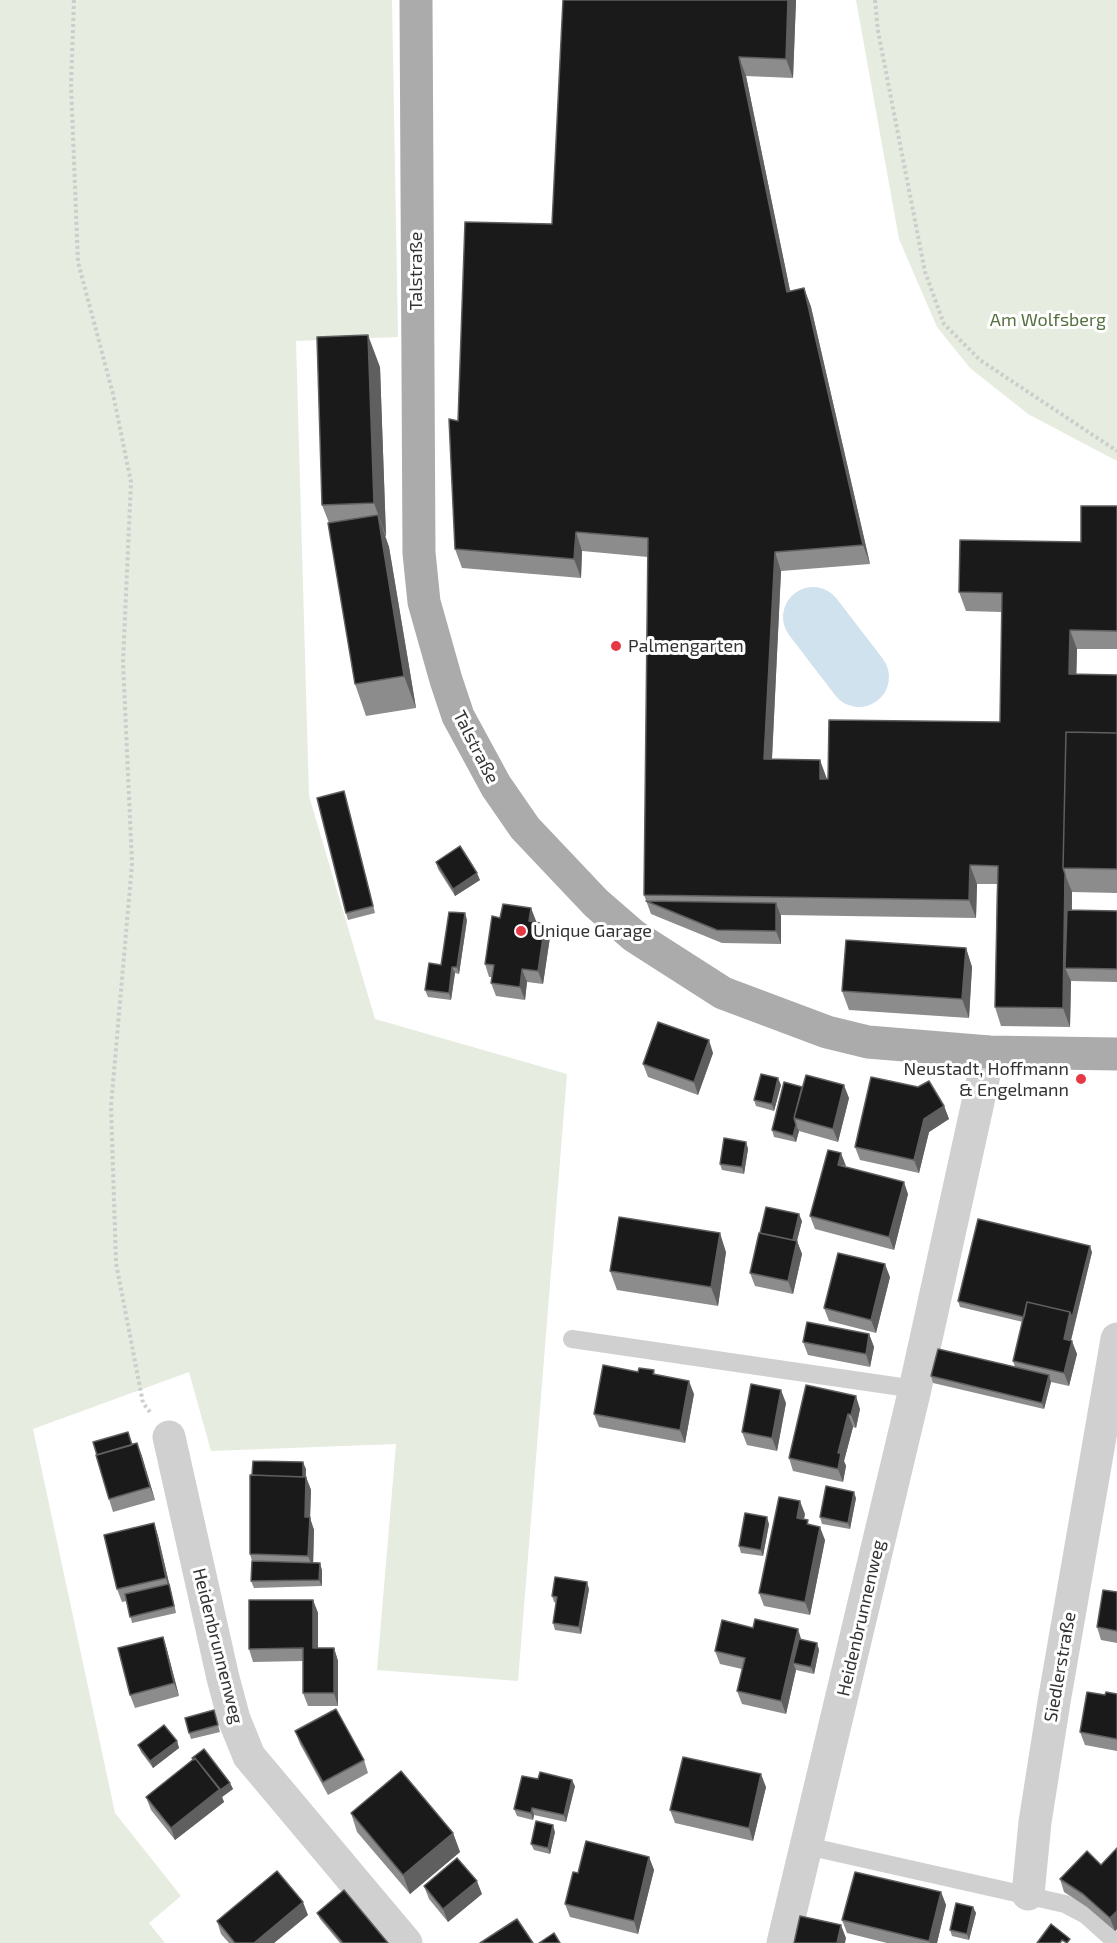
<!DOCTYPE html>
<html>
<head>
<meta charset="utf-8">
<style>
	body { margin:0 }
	canvas { display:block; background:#fff }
</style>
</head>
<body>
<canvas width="1117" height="1943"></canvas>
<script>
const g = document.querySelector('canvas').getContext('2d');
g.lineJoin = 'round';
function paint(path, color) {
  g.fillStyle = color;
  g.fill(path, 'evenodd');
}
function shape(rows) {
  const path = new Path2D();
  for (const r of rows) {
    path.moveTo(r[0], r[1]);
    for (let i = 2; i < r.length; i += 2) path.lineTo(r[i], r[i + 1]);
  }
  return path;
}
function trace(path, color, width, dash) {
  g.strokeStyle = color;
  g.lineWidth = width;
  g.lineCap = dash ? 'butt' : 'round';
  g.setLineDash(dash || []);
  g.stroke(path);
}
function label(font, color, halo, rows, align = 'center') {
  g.font = font + ' "Exo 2",sans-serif';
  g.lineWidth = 6;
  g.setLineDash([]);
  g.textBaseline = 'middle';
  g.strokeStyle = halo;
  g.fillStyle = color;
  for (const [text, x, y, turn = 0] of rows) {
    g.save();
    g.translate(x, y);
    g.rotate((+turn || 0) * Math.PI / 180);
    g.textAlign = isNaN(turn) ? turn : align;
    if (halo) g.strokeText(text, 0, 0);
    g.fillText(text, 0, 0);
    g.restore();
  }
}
paint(shape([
	[0,0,392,0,398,337,296,341,309,796,375,1019,567,1074,518,1681,377,1670,396,1444,211,1451,189,1372,33,1429,115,1813,181,1896,149,1923,165,1943,0,1943],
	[856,0,1117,0,1117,461,1028,414,970,368,937,327,899,239]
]), '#e6ecdf');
trace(shape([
	[813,617,859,677]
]), '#cfe2ee', 60);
trace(shape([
	[74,0,71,85,78,262,113,394,131,482,123,662,132,864,111,1106,116,1263,143,1403,150,1412],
	[875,0,878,31,925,272,944,324,980,360,1117,451]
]), '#cdcdcd', 4, [3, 3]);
trace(shape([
	[572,1339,915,1389],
	[807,1846,1065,1904,1086,1915,1117,1943]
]), '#d0d0d0', 18);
trace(shape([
	[169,1437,223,1678,234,1719,249,1756,406,1943],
	[1028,1894,1035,1822,1054,1702,1117,1339],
	[783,1943,915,1389,989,1052]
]), '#d0d0d0', 33);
trace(shape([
	[416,0,419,553,424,602,446,680,458,716,496,786,525,828,596,903,634,936,723,993,827,1032,868,1042,989,1052,1117,1054]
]), '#ababab', 33);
paint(shape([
	[796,0,793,78,746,76,790,291,804,288,811,307,870,564,781,571,772,759,827,779,1000,722,1002,612,966,611,959,592,1081,542,1117,506,1117,649,1077,649,1076,674,1117,675,1117,893,1072,892,1072,910,1117,911,1117,982,1071,981,1070,1027,1001,1026,995,1007,997,884,977,884,976,918,781,915,781,944,722,943,651,914,644,895,648,557,582,551,581,578,462,568,455,549,458,421,552,224],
	[380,367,386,536,385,536,389,547,416,708,366,716,355,684,329,523,322,505],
	[344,791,375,913,348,920,346,913],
	[436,862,480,880,455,896,438,869],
	[531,908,536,922,545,924,550,937,543,984,527,982,525,1000,496,996,491,983,492,977,489,977,485,964,500,918],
	[467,920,459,974,455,973,451,1000,428,997,425,990,441,965],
	[966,948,972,967,969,1018,849,1010,842,991],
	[713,1053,698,1095,648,1077,643,1064],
	[784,1082,849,1098,838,1142,799,1131,796,1142,774,1137,772,1130],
	[781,1085,774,1111,756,1106,754,1100],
	[918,1087,944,1106,949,1119,929,1132,919,1173,860,1160,855,1147],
	[746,1142,748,1149,744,1174,722,1170,720,1164],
	[846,1167,908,1194,894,1250,815,1229,810,1216],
	[802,1221,797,1241,802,1254,793,1294,755,1286,750,1273],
	[726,1252,718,1306,617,1290,610,1271],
	[1092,1252,1071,1341,1077,1354,1069,1386,1051,1382,1044,1409,933,1383,931,1376,1015,1367,1013,1361,1023,1322,960,1307,958,1301],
	[890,1277,876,1333,829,1321,824,1308],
	[869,1334,874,1347,870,1367,808,1355,803,1342],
	[654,1370,655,1375,694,1394,685,1443,599,1427,594,1414,638,1372],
	[806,1385,860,1409,856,1428,853,1427,844,1461,846,1466,843,1482,793,1471,789,1458],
	[786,1403,777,1451,747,1445,742,1432],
	[137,1443,155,1500,113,1512,109,1499,132,1444],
	[306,1469,306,1477,311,1490,310,1518,314,1530,313,1563,322,1570,322,1586,254,1588,251,1581,252,1561,250,1554],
	[856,1498,850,1529,822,1524,820,1517],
	[805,1514,804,1519,825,1540,810,1615,764,1606,759,1593],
	[154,1523,158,1536,176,1613,132,1623,127,1601,122,1602,117,1589],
	[769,1524,763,1556,741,1553,739,1546],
	[589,1589,581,1634,555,1630,553,1623,556,1603,554,1602,552,1596],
	[1117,1592,1117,1643,1101,1640,1097,1627],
	[313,1600,318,1613,318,1648,334,1648,338,1661,338,1706,308,1706,303,1693,303,1661,253,1662,249,1649],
	[163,1637,167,1650,179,1696,135,1708,130,1695],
	[802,1640,817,1643,819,1650,814,1674,796,1670,786,1714,742,1704,737,1691,742,1669,720,1664,715,1651],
	[1117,1694,1117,1751,1085,1745,1080,1732,1105,1695],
	[214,1710,220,1732,191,1739,189,1733],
	[295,1731,364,1760,368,1773,328,1795,300,1744],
	[177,1741,179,1748,153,1768,141,1752,138,1745],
	[192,1758,230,1783,233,1789,222,1797,224,1802,175,1840,151,1810,146,1797,193,1760],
	[575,1786,566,1822,534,1815,533,1820,517,1816,514,1809],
	[766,1787,753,1841,675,1823,670,1810],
	[351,1813,453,1833,460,1852,410,1894,357,1832],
	[555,1832,550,1854,534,1850,531,1844],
	[1117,1848,1117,1929,1115,1931,1087,1907,1064,1892,1060,1879,1101,1865],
	[649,1857,654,1870,638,1934,570,1917,565,1904,578,1873],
	[424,1886,482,1894,448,1922,429,1899],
	[941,1892,946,1905,937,1943,887,1943,847,1933,842,1920],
	[973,1907,976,1913,969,1940,952,1936,950,1930],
	[317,1913,388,1943,340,1943,320,1919],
	[308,1915,274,1943,229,1943,221,1934,217,1921]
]), '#8c8c8c');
paint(shape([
	[788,0,796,0,793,78,786,59],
	[739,57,746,76,794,310,787,292],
	[804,288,811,307,870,564,863,545],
	[368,335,380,367,386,536,374,503],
	[378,515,389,547,416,708,404,676],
	[576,532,582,551,581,578,574,559],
	[775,552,781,571,771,778,764,759],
	[1070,630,1077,649,1076,693,1069,674],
	[820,760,827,779,820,779],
	[344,791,346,798,375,913,373,906],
	[970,865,977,884,976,918,969,900],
	[477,873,480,880,455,896,453,889],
	[1065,874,1072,892,1071,968,1065,968,1071,981,1070,1027,1063,1008],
	[776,903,781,916,781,944,776,931],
	[531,908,536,921,534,934,529,921],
	[465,913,467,920,459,974,457,967],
	[545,924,550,937,543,984,538,971],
	[966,948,972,967,969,1018,962,999],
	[452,967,455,973,451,1000,449,993],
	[522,969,527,982,525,1000,520,987],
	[709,1040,713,1053,698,1095,694,1082],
	[778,1078,781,1085,774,1111,772,1104],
	[844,1085,849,1098,838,1142,833,1129],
	[944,1106,949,1119,929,1132,919,1173,914,1160,924,1119],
	[796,1125,799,1131,796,1142,793,1136],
	[746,1142,748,1149,744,1174,742,1167],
	[841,1153,846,1166,838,1165],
	[904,1182,908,1194,894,1250,889,1237],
	[799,1214,802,1221,794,1252,792,1246],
	[720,1233,726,1252,718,1306,711,1287],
	[797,1241,802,1254,793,1294,788,1281],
	[1090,1246,1092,1252,1068,1352,1064,1339,1070,1312],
	[885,1264,890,1277,876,1333,871,1320],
	[869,1334,874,1347,870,1367,866,1354],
	[1072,1341,1077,1354,1069,1386,1064,1373],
	[1049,1375,1051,1382,1044,1409,1042,1403],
	[689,1381,694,1394,685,1443,680,1430],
	[781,1390,786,1403,777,1451,772,1438],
	[856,1396,860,1409,856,1428,851,1415],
	[848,1414,853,1427,844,1461,846,1466,843,1482,838,1469,838,1453],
	[137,1443,142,1456,155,1500,150,1487],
	[303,1462,306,1469,305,1490,303,1483],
	[306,1477,311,1490,310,1518,314,1530,313,1569,308,1556,305,1517],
	[854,1492,856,1498,850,1529,848,1523],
	[800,1501,805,1514,801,1531,797,1518],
	[767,1517,769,1524,763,1556,761,1550],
	[154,1523,158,1536,176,1613,166,1578],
	[820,1527,825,1540,810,1615,805,1602],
	[320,1563,322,1570,322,1586,319,1580],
	[587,1582,589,1589,581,1634,579,1627],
	[313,1600,318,1613,318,1661,313,1648],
	[798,1629,802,1642,793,1663,796,1670,786,1714,781,1701],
	[163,1637,167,1650,179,1696,174,1683],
	[817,1643,819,1650,814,1674,811,1667],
	[334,1648,338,1661,338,1706,334,1693],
	[177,1741,179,1748,153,1768,150,1761],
	[761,1774,766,1787,753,1841,749,1828],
	[572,1780,575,1786,566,1822,564,1815],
	[230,1783,233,1789,222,1797,224,1802,175,1840,171,1828,220,1789],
	[532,1808,534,1815,533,1820,531,1813],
	[553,1825,555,1832,550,1854,548,1848],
	[453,1833,460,1852,410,1894,403,1875],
	[649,1857,654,1870,638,1934,634,1921],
	[477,1881,482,1894,448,1922,443,1909],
	[941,1892,946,1905,937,1943,930,1943,929,1941],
	[303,1902,308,1915,274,1943,254,1943],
	[973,1907,976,1913,969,1940,967,1934],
	[1117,1911,1117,1929,1115,1931,1110,1918],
	[841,1925,846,1938,845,1943,837,1943]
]), '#5f5f5f');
const building = shape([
	[563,0,788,0,786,59,739,57,787,292,804,288,863,545,775,552,764,759,820,760,820,779,828,779,829,720,1000,722,1002,593,959,592,960,540,1081,542,1081,506,1117,506,1117,631,1070,630,1069,674,1117,675,1117,733,1066,732,1063,868,1065,874,1063,1008,995,1007,998,866,970,865,969,900,644,895,648,538,576,532,574,559,455,549,449,419,458,421,465,222,552,224,563,0],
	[368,335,374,503,322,505,317,337,368,335],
	[378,515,404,676,355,684,328,523,378,515],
	[1066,732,1117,733,1117,869,1063,868,1066,732],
	[344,791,373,906,346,913,317,798,344,791],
	[460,846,477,873,453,889,436,862,460,846],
	[646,901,776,903,776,931,717,930,646,901],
	[503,904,531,908,529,921,545,924,538,971,522,969,520,987,491,983,494,965,485,964,492,916,500,918,503,904],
	[1067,910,1117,911,1117,969,1065,968,1067,910],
	[449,912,465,913,457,967,452,967,449,993,425,990,429,963,441,965,449,912],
	[846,940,966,948,962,999,842,991,846,940],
	[658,1022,709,1040,694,1082,643,1064,658,1022],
	[761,1074,778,1078,772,1104,754,1100,761,1074],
	[806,1075,844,1085,833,1129,794,1118,806,1075],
	[871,1077,918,1087,929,1081,944,1106,924,1119,914,1160,855,1147,871,1077],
	[784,1082,802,1087,794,1118,796,1125,793,1136,772,1130,784,1082],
	[724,1138,746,1142,742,1167,720,1164,724,1138],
	[828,1150,841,1153,838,1165,904,1182,889,1237,810,1216,828,1150],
	[766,1207,799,1214,793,1240,760,1233,766,1207],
	[619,1217,720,1233,711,1287,610,1271,619,1217],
	[978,1219,1090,1246,1072,1318,1070,1312,1027,1302,1024,1317,958,1301,978,1219],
	[759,1233,797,1241,788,1281,750,1273,759,1233],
	[838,1253,885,1264,871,1320,824,1308,838,1253],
	[1027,1302,1070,1312,1064,1339,1072,1341,1064,1373,1013,1361,1027,1302],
	[807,1322,869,1334,866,1354,803,1342,807,1322],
	[938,1349,1049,1375,1042,1403,931,1376,938,1349],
	[603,1365,638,1372,639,1368,654,1370,653,1374,689,1381,680,1430,594,1414,603,1365],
	[751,1384,781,1390,772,1438,742,1432,751,1384],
	[806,1385,856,1396,851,1415,848,1414,838,1453,841,1453,838,1469,789,1458,806,1385],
	[128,1432,132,1445,97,1455,93,1442,128,1432],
	[137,1443,150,1487,109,1499,96,1455,137,1443],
	[253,1461,303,1462,303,1477,252,1475,253,1461],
	[250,1475,306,1477,305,1517,310,1517,308,1556,250,1554,250,1475],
	[826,1486,854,1492,848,1523,820,1517,826,1486],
	[779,1497,800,1501,797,1518,808,1520,807,1524,820,1527,805,1602,759,1593,779,1497],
	[745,1513,767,1517,761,1550,739,1546,745,1513],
	[154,1523,166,1578,117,1589,104,1535,154,1523],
	[252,1561,320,1563,319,1580,251,1581,252,1561],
	[555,1577,587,1582,579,1627,553,1623,557,1597,552,1596,555,1577],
	[169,1584,174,1606,130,1617,125,1594,169,1584],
	[1103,1590,1117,1592,1117,1631,1097,1627,1103,1590],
	[249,1600,313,1600,313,1648,334,1648,334,1693,303,1693,303,1648,249,1649,249,1600],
	[755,1619,798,1629,781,1701,737,1691,745,1658,715,1651,722,1620,753,1628,755,1619],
	[163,1637,174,1683,130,1695,118,1648,163,1637],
	[799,1639,817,1643,811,1667,793,1663,799,1639],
	[1087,1692,1105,1695,1106,1692,1117,1694,1117,1739,1080,1732,1087,1692],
	[336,1709,364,1760,323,1782,295,1731,336,1709],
	[214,1710,218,1725,189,1733,185,1718,214,1710],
	[164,1725,177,1741,150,1761,138,1745,164,1725],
	[204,1749,230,1783,220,1790,195,1758,194,1760,192,1758,204,1749],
	[683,1757,761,1774,749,1828,670,1810,683,1757],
	[195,1758,220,1789,171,1828,146,1797,195,1758],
	[401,1771,453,1833,403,1875,351,1813,401,1771],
	[540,1772,572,1780,564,1815,532,1808,531,1813,514,1809,522,1776,538,1779,540,1772],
	[536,1821,553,1825,548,1848,531,1844,536,1821],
	[586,1841,649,1857,634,1921,565,1904,573,1872,578,1873,586,1841],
	[1117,1848,1117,1911,1110,1918,1083,1894,1060,1879,1087,1851,1101,1865,1117,1848],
	[457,1858,477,1881,443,1909,424,1886,457,1858],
	[277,1871,303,1902,254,1943,235,1943,217,1921,277,1871],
	[855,1872,941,1892,929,1941,842,1920,855,1872],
	[344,1890,388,1943,343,1943,317,1913,344,1890],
	[956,1903,973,1907,967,1934,950,1930,956,1903],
	[800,1916,841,1925,837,1943,794,1943,800,1916],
	[517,1919,533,1943,480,1943,517,1919],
	[1051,1924,1070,1939,1067,1943,1062,1940,1060,1943,1037,1943,1051,1924],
	[554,1933,560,1943,539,1943,554,1933]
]);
paint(building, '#1a1a1a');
trace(building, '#5f5f5f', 1.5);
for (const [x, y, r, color] of [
	[616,646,6,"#e63946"],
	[521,931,6,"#e63946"],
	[1081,1079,6,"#e63946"]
]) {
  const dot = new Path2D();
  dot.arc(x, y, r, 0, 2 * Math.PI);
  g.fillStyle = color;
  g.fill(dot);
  trace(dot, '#fff', 2);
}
label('18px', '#333', '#fff', [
	["Talstraße",416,271,-90],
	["Talstraße",476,747,63],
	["Heidenbrunnenweg",861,1618,-77],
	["Heidenbrunnenweg",218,1646,76],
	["Siedlerstraße",1060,1667,-80]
]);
label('18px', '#56703f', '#fff', [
	["Am Wolfsberg",1048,320]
]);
label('18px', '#333', '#fff', [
	["Palmengarten",628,646],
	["Unique Garage",533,931],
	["Neustadt, Hoffmann",1069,1069,"right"],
	["& Engelmann",1069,1090,"right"]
], 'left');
</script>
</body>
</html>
